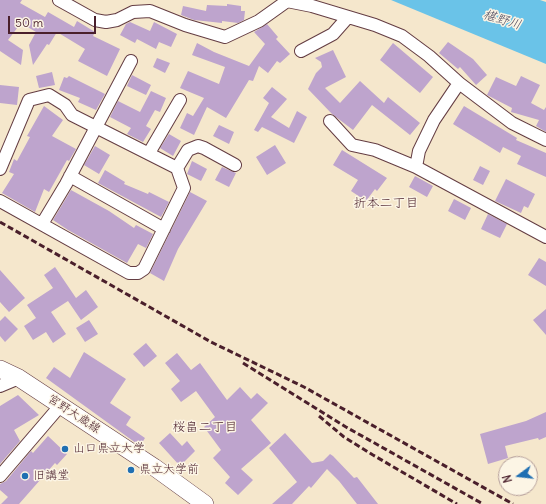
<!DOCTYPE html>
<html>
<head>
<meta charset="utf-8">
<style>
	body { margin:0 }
	#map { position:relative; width:546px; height:504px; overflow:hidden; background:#f5e7cc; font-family:Delius,sans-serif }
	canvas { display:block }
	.north { position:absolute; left:498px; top:456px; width:40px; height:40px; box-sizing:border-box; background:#fcf5e5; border:1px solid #b59f9b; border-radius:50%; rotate:255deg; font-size:11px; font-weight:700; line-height:16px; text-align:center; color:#4a1f2b }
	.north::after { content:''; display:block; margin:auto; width:14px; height:18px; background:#1f6fb2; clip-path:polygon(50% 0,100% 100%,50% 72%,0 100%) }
	.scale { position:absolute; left:8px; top:16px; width:88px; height:18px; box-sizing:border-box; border:2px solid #4a1f2b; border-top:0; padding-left:5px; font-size:12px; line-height:14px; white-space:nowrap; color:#4a1f2b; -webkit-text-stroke:3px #fcf5e5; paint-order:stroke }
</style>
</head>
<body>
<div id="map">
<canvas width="546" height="504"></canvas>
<div class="north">N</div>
<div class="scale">50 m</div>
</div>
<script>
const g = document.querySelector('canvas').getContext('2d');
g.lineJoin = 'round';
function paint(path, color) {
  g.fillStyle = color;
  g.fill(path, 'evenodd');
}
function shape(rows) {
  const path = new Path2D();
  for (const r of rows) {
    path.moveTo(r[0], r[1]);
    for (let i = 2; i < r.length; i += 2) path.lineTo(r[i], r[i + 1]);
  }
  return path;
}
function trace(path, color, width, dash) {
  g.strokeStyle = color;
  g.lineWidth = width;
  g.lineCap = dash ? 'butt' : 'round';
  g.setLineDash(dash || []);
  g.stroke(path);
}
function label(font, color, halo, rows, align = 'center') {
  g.font = font + ' Delius,"Klee One",sans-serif';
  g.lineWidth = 3;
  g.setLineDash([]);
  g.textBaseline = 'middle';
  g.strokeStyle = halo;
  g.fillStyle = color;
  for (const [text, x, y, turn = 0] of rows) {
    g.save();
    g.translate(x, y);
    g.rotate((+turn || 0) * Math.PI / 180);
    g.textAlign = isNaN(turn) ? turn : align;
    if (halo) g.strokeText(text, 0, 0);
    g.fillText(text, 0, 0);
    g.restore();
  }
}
paint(shape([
	[391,0,540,0,546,2,546,64]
]), '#6ac3e8');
paint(shape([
	[0,0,22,0,20,3,45,17,48,12,74,27,77,21,95,32,93,36,120,49,107,76,78,61,85,49,57,32,49,45,47,44,33,65,29,45,36,32,21,23,8,40,23,50,21,65,0,51],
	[227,4,241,6,241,11,245,11,244,20,238,23,222,21,222,23,194,20,181,15,183,6,206,11,207,5,227,6],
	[130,22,150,31,154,22,177,34,171,47,159,42,156,49,137,39,135,43,120,35,126,24],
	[267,24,278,37,276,39,290,54,280,63,277,61,268,73,259,66,253,81,249,80,226,118,207,107,194,135,180,128,187,113,193,116,204,98,180,88,188,71,219,84,225,67,192,55,197,43,214,52,249,66,265,44,254,32],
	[448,42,473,59,487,75,476,85,460,67,458,69,439,53],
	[393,43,433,77,420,93,380,60],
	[333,50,346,77,325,88,340,103,360,81,384,103,388,97,420,123,410,135,372,105,353,130,332,114,308,89,316,73,322,67,321,62,315,58],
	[157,58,170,63,165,73,153,67],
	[52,72,55,85,39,88,36,76],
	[132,75,151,85,146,95,127,86],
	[69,76,105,94,96,110,78,102,80,98,59,90,64,77,67,78],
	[521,76,540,85,531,103,544,110,546,107,546,132,536,126,539,120,511,112,512,108,487,95,496,77,516,86],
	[0,85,19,87,17,105,0,103],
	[272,87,287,99,271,117,289,128,297,111,307,117,294,143,262,127,258,132,254,130,269,103,263,98],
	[151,91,166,98,160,112,155,110,146,126,151,129,143,142,127,134,131,128,110,117,118,101,140,112],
	[44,106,63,120,52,136,76,149,69,161,67,160,49,192,44,189,35,212,2,193,14,174,9,172,14,159,17,161,30,137,27,136],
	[464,106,517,138,516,140,546,153,546,177,517,164,521,156,503,147,500,153,453,124],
	[219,125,234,132,229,144,213,136],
	[169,134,181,141,173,156,160,148],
	[275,145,286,163,267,175,256,157],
	[95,146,110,155,99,174,84,165],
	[342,150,387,178,377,191,375,189,366,201,351,191,358,180,333,165],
	[192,161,207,169,201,181,187,174],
	[480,166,490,171,483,185,473,180],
	[222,167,236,173,229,187,215,180],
	[105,170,125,182,124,184,148,194,149,192,169,202,161,217,98,183],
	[415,176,433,186,427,197,409,187],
	[506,179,535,194,528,208,524,206,521,213,495,201],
	[71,190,109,211,134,228,136,225,153,234,146,248,138,244,127,263,68,230,53,220],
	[190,192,207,201,178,249,164,281,150,273],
	[454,199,471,208,465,220,448,211],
	[488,214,507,224,500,238,481,229],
	[539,258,546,262,546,286,528,275],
	[55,267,76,298,86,290,98,307,81,320,68,301,51,312,66,334,53,343,46,332,33,340,24,326,36,318,27,305,53,288,44,275],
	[0,270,25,298,9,312,0,302],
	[546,309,546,335,533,320],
	[5,316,18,329,5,342,0,336,0,321],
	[89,320,98,334,85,342,76,328],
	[146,343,157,356,144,367,133,354],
	[84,352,126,379,110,403,131,417,126,425,145,438,140,446,46,378,54,367,70,378],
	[177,353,191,370,200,363,227,400,240,387,251,399,257,393,268,403,251,420,271,443,241,469,253,480,238,495,225,483,230,477,213,458,221,450,204,427,215,417,196,391,181,402,171,389,180,381,165,363],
	[18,395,39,415,14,430,20,441,0,464,0,406],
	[546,412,546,437,539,440,538,438,505,446,508,458,488,464,480,434,526,421],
	[170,433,182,446,187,441,195,451,180,466,159,443],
	[285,433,312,463,323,461,330,454,333,456,354,478,357,477,378,504,357,504,339,481,327,469,311,488,309,486,292,504,272,504,297,482,269,448],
	[48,436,67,454,57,465,55,463,19,504,1,504,8,497,0,490,0,484,6,481,31,451,33,453]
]), '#bea4cd');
const minor = shape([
	[59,0,95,20,106,22,117,20,133,12,150,11,185,25,225,37,259,21,287,1,312,6,375,25,402,36,429,56,459,83],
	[301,51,333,34,348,17],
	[330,121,352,145,375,150,416,167],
	[546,140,512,123,459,83,434,120,419,151,416,167,546,237],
	[149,153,180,100],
	[0,169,29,100,49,95,65,105,72,115,177,168],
	[70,176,164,229],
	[0,201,129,273,138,273,144,269,184,188,177,168,188,150,198,146,204,148,235,165],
	[42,224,66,184,131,61],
	[0,386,19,378],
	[0,476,60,406]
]);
const secondary = shape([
	[0,369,19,378,154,467,205,504]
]);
trace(minor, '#643d43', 14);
trace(secondary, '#643d43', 18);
trace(minor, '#fff', 12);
trace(secondary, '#fff', 17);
trace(shape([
	[0,222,211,342,304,387,513,504],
	[243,363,346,427,483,504],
	[319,416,344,437,373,455,457,504]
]), '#4a1f2b', 3, [6, 3]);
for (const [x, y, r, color] of [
	[65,449,4,"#1f6fb2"],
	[131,470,4,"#1f6fb2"],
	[25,476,4,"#1f6fb2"]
]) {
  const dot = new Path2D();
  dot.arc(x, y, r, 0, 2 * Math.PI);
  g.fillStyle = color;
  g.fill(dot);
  trace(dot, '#fcf5e5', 1.5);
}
label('12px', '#4a1f2b', '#fcf5e5', [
	["宮野大歳線",74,414,33]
]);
label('12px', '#4a1f2b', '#fcf5e5', [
	["山口県立大学",73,449],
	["県立大学前",139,470],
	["旧講堂",33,476]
], 'left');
label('italic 13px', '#545064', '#fcf5e5', [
	["椹野川",502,20,17]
]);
label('13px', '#4a1f2b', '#fcf5e5', [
	["折本二丁目",386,203],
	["桜畠二丁目",205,427]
]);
</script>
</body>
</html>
